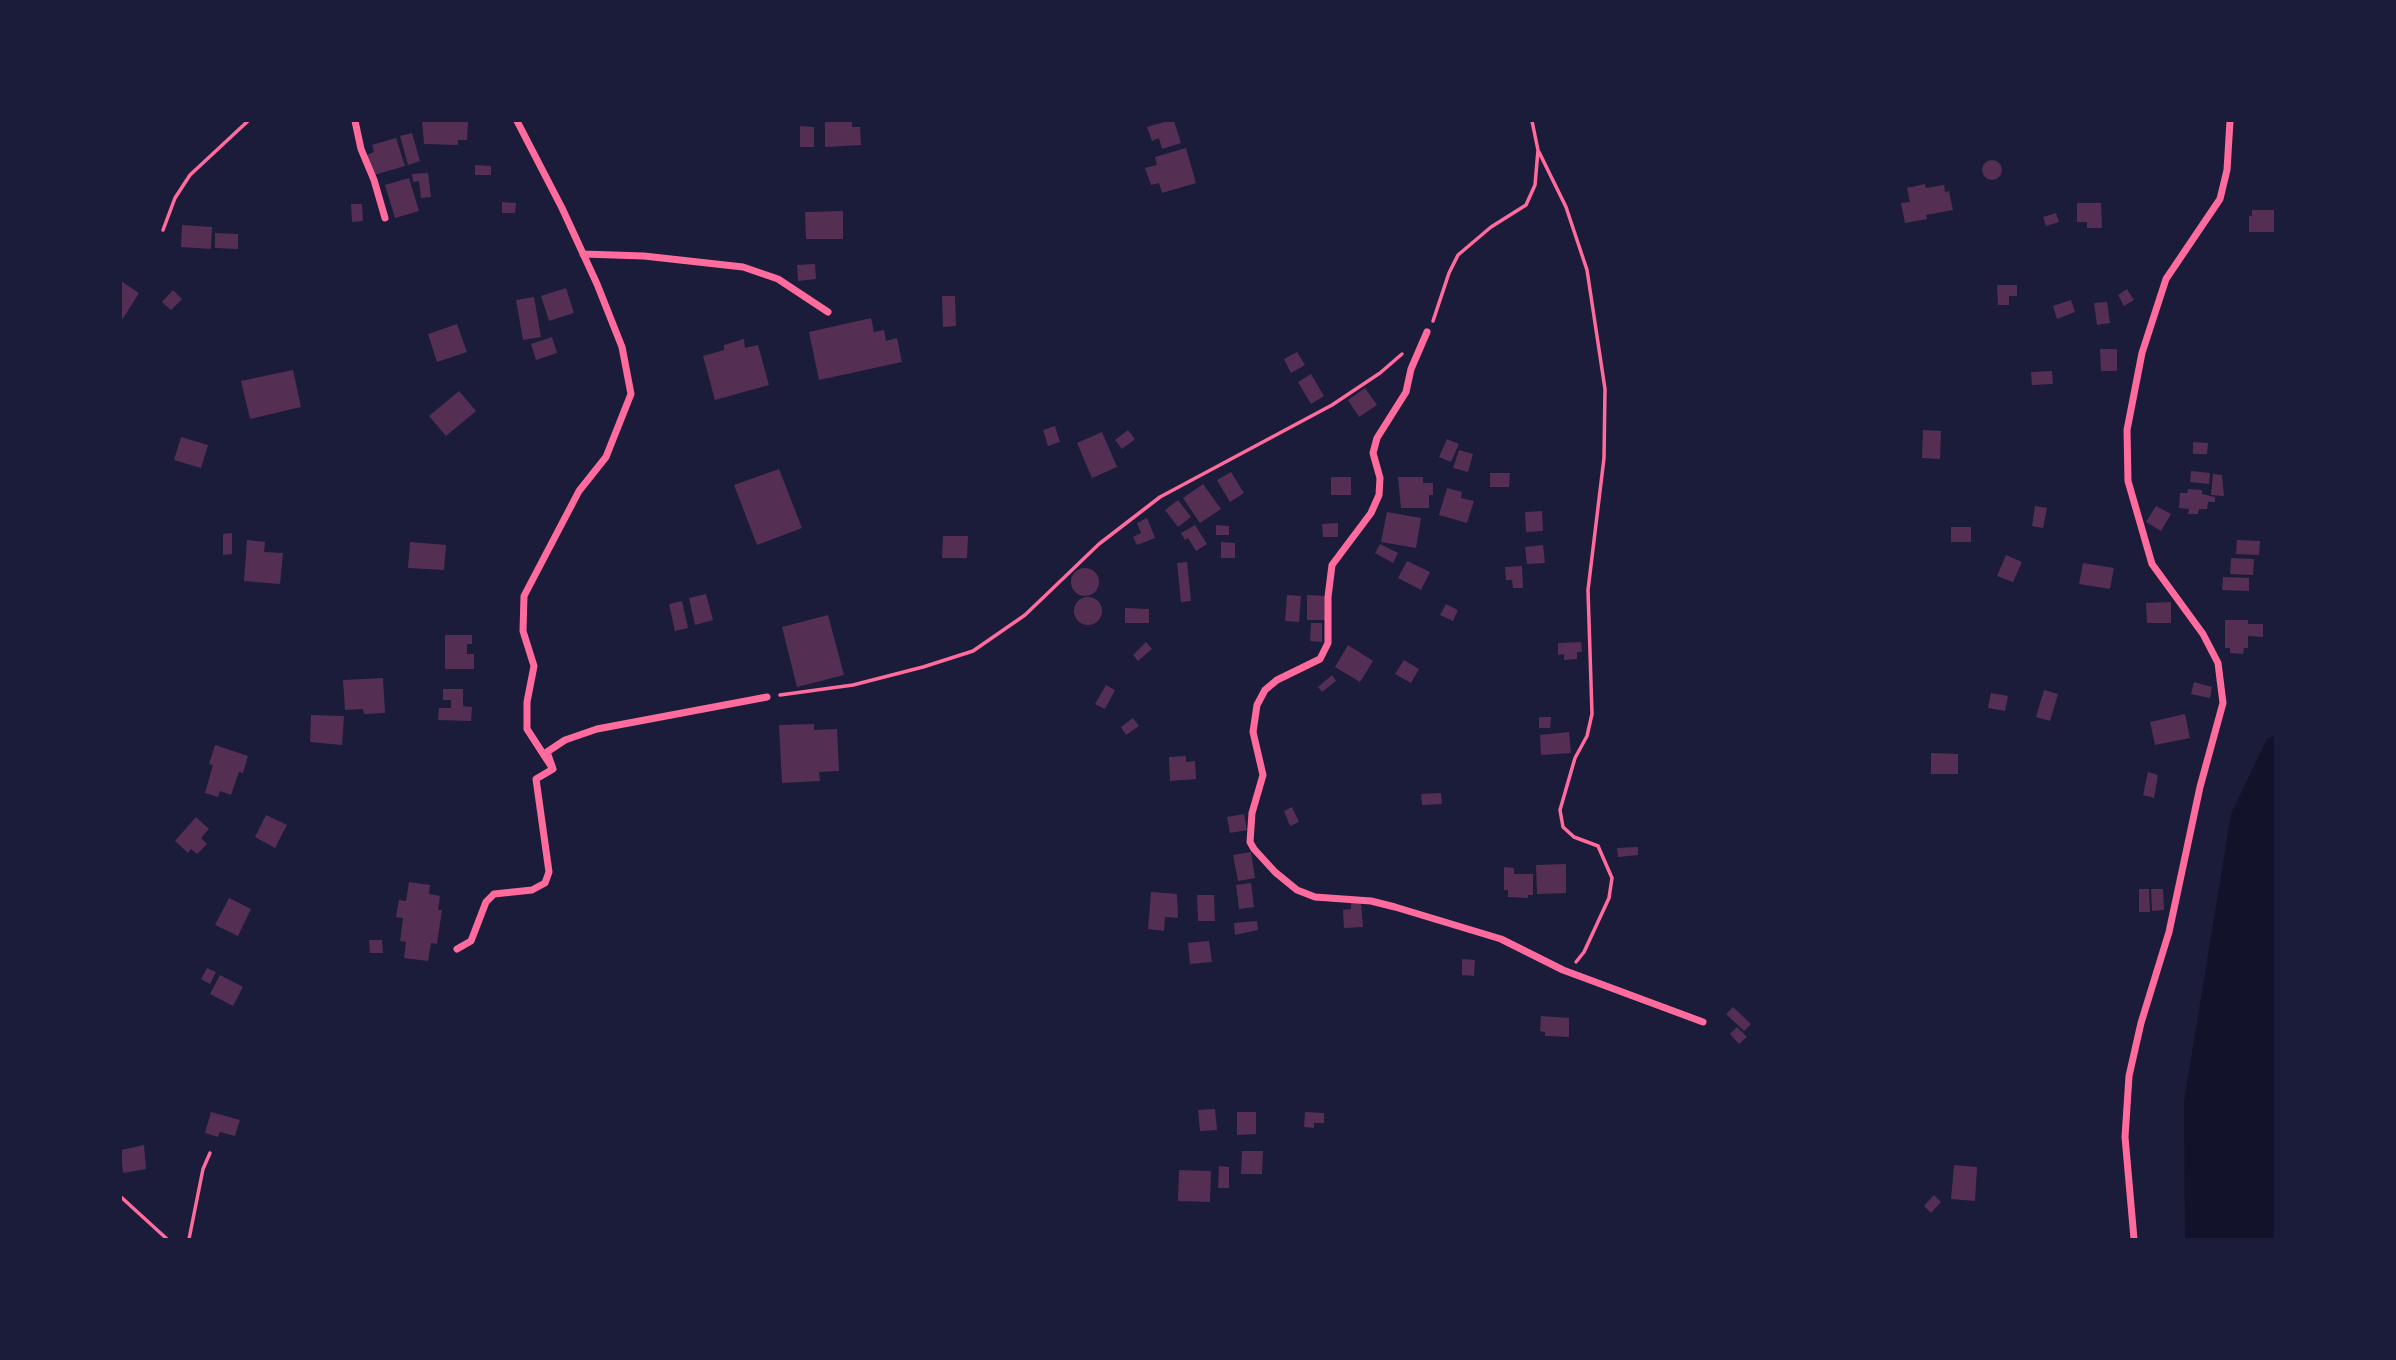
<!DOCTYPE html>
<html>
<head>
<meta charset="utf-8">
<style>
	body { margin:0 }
	#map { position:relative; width:2396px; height:1360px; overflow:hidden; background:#1b1b3a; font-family:"PT Sans",sans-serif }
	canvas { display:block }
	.frame { position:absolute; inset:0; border:122px solid #1b1b3a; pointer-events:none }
</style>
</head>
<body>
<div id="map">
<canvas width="2396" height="1360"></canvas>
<div class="frame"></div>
</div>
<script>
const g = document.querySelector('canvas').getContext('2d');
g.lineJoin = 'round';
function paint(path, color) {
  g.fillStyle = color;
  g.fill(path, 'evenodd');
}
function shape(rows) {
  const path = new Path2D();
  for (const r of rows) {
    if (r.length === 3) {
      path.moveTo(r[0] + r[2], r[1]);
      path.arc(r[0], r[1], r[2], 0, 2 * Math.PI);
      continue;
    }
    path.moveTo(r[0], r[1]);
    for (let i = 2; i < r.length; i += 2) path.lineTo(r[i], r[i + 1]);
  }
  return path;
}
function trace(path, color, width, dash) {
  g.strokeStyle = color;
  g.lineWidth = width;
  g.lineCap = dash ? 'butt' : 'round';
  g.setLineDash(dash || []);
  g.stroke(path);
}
paint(shape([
	[2275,735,2275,1239,2185,1239,2184,1102,2231,814,2267,739]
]), '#12122b');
paint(shape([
	[422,121,468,121,467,140,458,140,458,145,424,144],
	[825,121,852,121,852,127,860,127,861,145,825,147],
	[1168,121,1174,121,1181,143,1162,149,1159,138,1152,141,1147,127],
	[800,126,814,127,814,147,800,147],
	[412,133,420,161,408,165,400,136],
	[396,138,405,166,374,175,367,155,374,152,372,145],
	[1186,148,1196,183,1162,193,1159,183,1151,185,1145,168,1157,165,1155,157],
	[1992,170,10],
	[475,165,491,166,491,175,475,175],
	[428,173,431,197,421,198,419,181,413,182,412,174],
	[409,178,419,211,395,218,385,185],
	[1925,184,1926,188,1944,185,1945,192,1949,191,1953,210,1926,215,1927,219,1905,223,1901,203,1910,202,1907,188],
	[502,202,516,203,515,213,502,213],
	[2077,203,2101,203,2102,228,2087,228,2087,222,2077,222],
	[351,204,362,204,363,221,352,222],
	[2252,210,2275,210,2275,232,2249,232,2249,216,2252,216],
	[843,211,843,239,806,239,805,212],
	[2056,213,2059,222,2046,226,2043,217],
	[182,225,212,227,211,249,181,247],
	[215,233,238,234,238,249,215,248],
	[815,264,816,279,798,281,797,265],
	[121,281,139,293,122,320,121,319],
	[1997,285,2017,285,2017,296,2009,296,2009,305,1998,305],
	[566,288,574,313,549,321,541,296],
	[2127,289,2134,300,2124,306,2118,295],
	[173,290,182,299,171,310,162,302],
	[942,296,955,296,956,326,943,327],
	[534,297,541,337,523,340,516,300],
	[2071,300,2075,312,2057,319,2053,306],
	[2107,302,2110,323,2097,325,2094,303],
	[871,318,874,332,884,330,886,341,897,338,902,362,819,380,809,332],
	[457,324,467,352,437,362,428,334],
	[552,337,557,353,536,360,531,344],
	[744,339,745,348,758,345,769,385,715,400,703,356,724,350,724,345],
	[2100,349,2117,349,2117,371,2101,371],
	[1297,352,1305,365,1291,373,1284,359],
	[293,370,301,407,250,419,241,381],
	[2052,371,2053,384,2032,385,2031,372],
	[1311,374,1324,396,1311,404,1298,382],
	[1365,388,1377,405,1359,417,1348,400],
	[459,391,476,411,446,436,429,416],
	[1055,426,1060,442,1048,446,1043,430],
	[1128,430,1135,439,1122,449,1115,440],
	[1923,430,1941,431,1940,459,1922,458],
	[1102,432,1117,467,1092,478,1077,443],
	[181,437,208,445,201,468,174,460],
	[1447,439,1459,444,1451,462,1439,457],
	[2193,442,2208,443,2207,454,2193,454],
	[1459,450,1473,454,1468,472,1453,468],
	[779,469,802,528,757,545,734,485],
	[2191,471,2210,473,2209,484,2190,482],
	[1231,472,1244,493,1230,502,1217,480],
	[1490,473,1510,473,1509,487,1490,487],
	[2213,474,2222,475,2224,496,2211,495],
	[1331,477,1351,477,1351,495,1331,495],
	[1398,477,1423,477,1423,483,1433,483,1433,495,1429,495,1429,508,1401,508],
	[1203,484,1221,509,1200,523,1183,498],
	[1447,488,1462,492,1461,498,1474,501,1467,523,1439,515],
	[2188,489,2202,490,2202,494,2215,497,2215,502,2208,502,2207,509,2199,509,2198,514,2188,514,2189,509,2179,508,2180,493,2187,493],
	[1178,500,1191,517,1178,527,1165,510],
	[2035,506,2047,508,2043,528,2032,526],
	[2156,506,2171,514,2161,531,2146,522],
	[1542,511,1543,531,1526,532,1525,512],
	[1387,512,1421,518,1416,548,1381,542],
	[1147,518,1155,538,1137,545,1133,537,1141,533,1137,523],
	[1338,523,1338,537,1323,537,1322,524],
	[1195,525,1207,544,1196,551,1188,538,1185,540,1181,533],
	[1216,525,1229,526,1229,535,1216,535],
	[1951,527,1971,527,1971,542,1951,542],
	[232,533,232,554,223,555,223,534],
	[943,536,968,536,967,558,942,558],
	[247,540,265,542,264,552,283,553,280,584,244,581],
	[2237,540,2260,541,2259,555,2236,554],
	[410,542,446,545,444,570,408,568],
	[1221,542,1235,543,1235,558,1221,558],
	[1380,544,1398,553,1393,563,1375,553],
	[1543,545,1545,563,1527,564,1525,547],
	[2006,555,2022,562,2013,582,1997,576],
	[2231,558,2254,559,2253,575,2230,574],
	[1407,561,1430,572,1421,590,1398,578],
	[1187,562,1191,601,1181,602,1177,563],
	[2083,563,2114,568,2110,589,2079,584],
	[1522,566,1523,588,1513,588,1512,580,1506,580,1505,567],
	[1085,582,14],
	[2223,577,2249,578,2249,591,2222,590],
	[706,594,713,620,695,625,689,598],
	[1287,595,1301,596,1299,622,1285,621],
	[1307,595,1327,596,1327,620,1307,620],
	[1088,611,14],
	[682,601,688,628,675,631,669,604],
	[2171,602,2171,623,2147,623,2146,603],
	[1446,604,1458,610,1453,621,1440,615],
	[1125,608,1149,609,1149,623,1125,623],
	[828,615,844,675,797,687,782,627],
	[2225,620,2248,620,2248,624,2263,624,2263,637,2248,636,2248,648,2244,648,2243,654,2230,653,2230,648,2225,648],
	[1311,623,1322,623,1322,642,1310,641],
	[445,635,472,635,472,644,467,644,467,654,474,654,474,669,445,669],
	[1146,642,1152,649,1138,661,1133,655],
	[1581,642,1582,652,1577,652,1577,659,1564,660,1564,654,1558,655,1558,643],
	[1348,645,1373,661,1360,682,1335,667],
	[1404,660,1419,669,1411,683,1395,674],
	[1332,675,1336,681,1322,692,1318,687],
	[383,678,385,713,364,714,363,709,345,710,343,680],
	[2194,682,2212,687,2210,698,2191,694],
	[1106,685,1115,690,1105,709,1095,704],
	[443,689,463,689,463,706,472,707,471,721,438,720,439,708,451,708,451,700,443,700],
	[2044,690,2058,694,2050,721,2036,717],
	[1991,693,2008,696,2005,711,1988,708],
	[2185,714,2190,738,2155,745,2150,722],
	[311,715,344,716,342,745,310,742],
	[1539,717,1551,717,1550,728,1539,728],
	[1133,718,1139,726,1126,735,1121,727],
	[814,724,814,730,837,729,839,771,819,772,820,781,782,783,779,725],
	[1569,732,1571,753,1541,755,1540,735],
	[215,745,248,756,243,773,239,772,231,795,220,791,218,797,205,793,213,765,209,764],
	[1931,753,1958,754,1958,774,1931,774],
	[1186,756,1186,762,1195,761,1196,779,1170,781,1169,757],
	[2148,772,2158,775,2154,798,2143,795],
	[1441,793,1442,804,1422,805,1421,794],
	[1292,807,1299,822,1290,826,1284,811],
	[1244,814,1247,830,1230,833,1227,817],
	[266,815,287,825,275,848,255,837],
	[196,817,209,829,201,838,207,844,197,854,191,849,188,853,175,841],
	[1638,847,1638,855,1618,857,1617,848],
	[1251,852,1255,878,1238,881,1233,855],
	[1566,864,1566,893,1537,894,1536,865],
	[1504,867,1514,868,1514,874,1533,874,1533,895,1528,895,1528,898,1508,897,1508,890,1504,890],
	[409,882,430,885,429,894,440,896,438,910,442,910,437,944,431,943,428,961,404,958,406,942,400,941,403,918,396,917,399,900,406,901],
	[1251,883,1254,907,1239,909,1236,885],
	[2139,889,2149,889,2150,912,2139,912],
	[2151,889,2163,889,2164,910,2152,911],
	[1151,892,1177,894,1178,918,1165,917,1164,931,1148,929],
	[1197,895,1214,895,1215,921,1198,921],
	[229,898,251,909,238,936,215,925],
	[1351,903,1361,903,1363,927,1344,928,1343,910,1351,909],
	[1257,921,1258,930,1235,935,1234,923],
	[369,940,382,940,383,953,370,953],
	[1209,941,1212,962,1190,964,1188,943],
	[1462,959,1475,960,1474,976,1462,975],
	[207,968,216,972,210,984,201,979],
	[220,975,243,987,233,1006,210,994],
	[1733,1007,1751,1024,1744,1031,1726,1014],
	[1541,1016,1569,1018,1569,1037,1545,1036,1545,1032,1540,1031],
	[1737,1027,1747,1037,1739,1044,1730,1034],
	[1215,1109,1217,1130,1200,1131,1198,1110],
	[211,1112,240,1120,235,1136,220,1132,218,1137,205,1133],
	[1237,1112,1256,1112,1256,1134,1237,1135],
	[1305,1112,1324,1113,1324,1123,1314,1123,1314,1128,1304,1127],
	[144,1145,146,1169,123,1173,121,1150],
	[1242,1151,1263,1151,1262,1174,1241,1174],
	[1954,1165,1977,1167,1975,1201,1951,1199],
	[1219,1166,1229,1167,1229,1188,1218,1188],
	[1179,1170,1211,1171,1210,1202,1178,1201],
	[1934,1195,1941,1202,1931,1213,1924,1206]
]), '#542f53');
trace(shape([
	[1539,152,1566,207,1587,270,1605,389,1604,458,1588,590,1592,714,1587,736,1575,758,1560,810,1563,827,1574,837,1598,846,1612,878,1609,898,1584,952,1576,962],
	[163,230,175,198,190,175,248,121],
	[1433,321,1449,273,1458,255,1491,227,1526,205,1535,185,1538,150,1532,121],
	[780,695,853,685,923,667,973,651,1025,615,1099,544,1160,497,1332,405,1380,373,1402,354],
	[189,1239,203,1169,210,1153]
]), '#ff6b9d', 3.5);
trace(shape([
	[121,1197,167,1239]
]), '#ff6b9d', 3.5);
trace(shape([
	[355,121,361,149,374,180,385,218],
	[517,121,562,208,597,284,622,347,631,394,606,457,579,491,524,596,523,631,534,666,527,702,527,729,553,769],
	[583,254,644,256,743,267,778,279,828,312],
	[1427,332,1411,369,1406,392,1377,438,1373,453,1380,478,1379,495,1371,513,1332,565,1328,597,1328,643,1320,659,1277,680,1265,690,1257,705,1253,732,1263,775,1252,813,1250,842,1254,849,1275,872,1297,890,1315,897,1371,901,1395,907,1501,939,1563,970,1703,1022],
	[457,949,471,941,486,902,494,894,532,890,545,883,549,872,536,779,553,769,547,752,565,740,597,729,767,697],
	[2134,1239,2125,1137,2129,1076,2141,1023,2169,932,2200,787,2223,703,2218,663,2203,634,2152,564,2128,481,2127,430,2142,353,2166,279,2220,199,2227,170,2230,121]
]), '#ff6b9d', 7);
</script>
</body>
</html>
